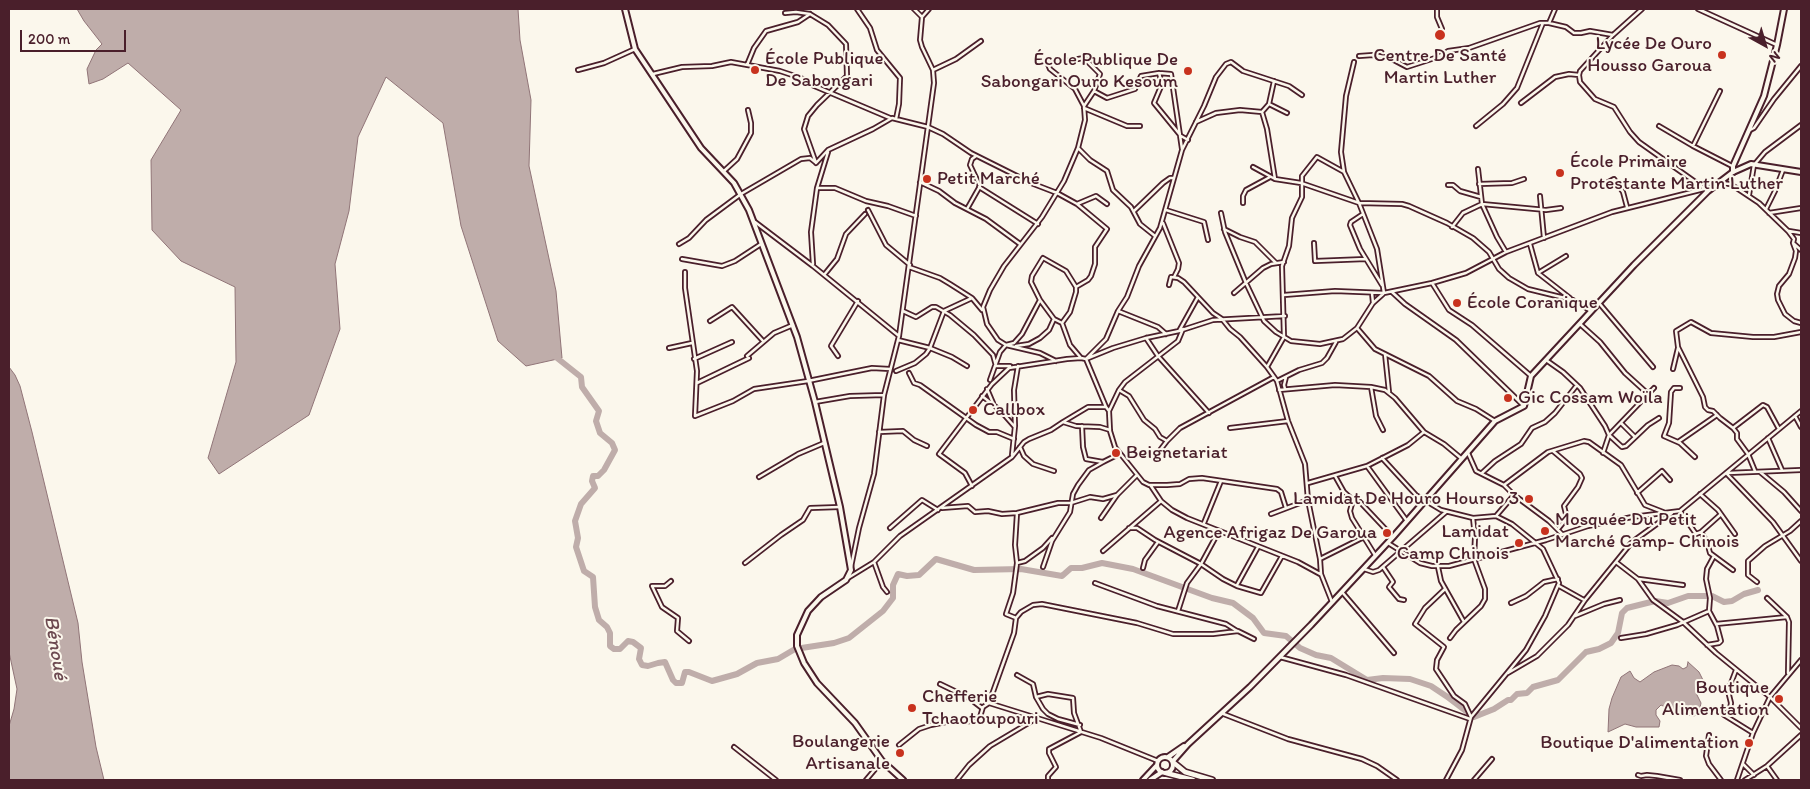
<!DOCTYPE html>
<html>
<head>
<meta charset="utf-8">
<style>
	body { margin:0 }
	#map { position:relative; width:1810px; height:789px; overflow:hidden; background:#fbf7ec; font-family:Itim,sans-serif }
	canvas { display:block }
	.frame { position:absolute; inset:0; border:10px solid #4a1f2b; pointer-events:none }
	.north { position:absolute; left:1740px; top:20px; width:50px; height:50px; -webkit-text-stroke:4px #fbf7ec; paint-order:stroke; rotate:141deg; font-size:14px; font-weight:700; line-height:20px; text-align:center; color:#4a1f2b }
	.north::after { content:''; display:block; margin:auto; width:18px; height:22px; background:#4a1f2b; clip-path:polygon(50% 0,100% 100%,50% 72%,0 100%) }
	.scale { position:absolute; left:20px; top:30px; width:106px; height:22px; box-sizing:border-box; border:2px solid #4a1f2b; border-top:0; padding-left:6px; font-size:15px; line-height:18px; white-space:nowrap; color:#4a1f2b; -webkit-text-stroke:4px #fbf7ec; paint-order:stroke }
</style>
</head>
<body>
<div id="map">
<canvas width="1810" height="789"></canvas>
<div class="frame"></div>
<div class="north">N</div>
<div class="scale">200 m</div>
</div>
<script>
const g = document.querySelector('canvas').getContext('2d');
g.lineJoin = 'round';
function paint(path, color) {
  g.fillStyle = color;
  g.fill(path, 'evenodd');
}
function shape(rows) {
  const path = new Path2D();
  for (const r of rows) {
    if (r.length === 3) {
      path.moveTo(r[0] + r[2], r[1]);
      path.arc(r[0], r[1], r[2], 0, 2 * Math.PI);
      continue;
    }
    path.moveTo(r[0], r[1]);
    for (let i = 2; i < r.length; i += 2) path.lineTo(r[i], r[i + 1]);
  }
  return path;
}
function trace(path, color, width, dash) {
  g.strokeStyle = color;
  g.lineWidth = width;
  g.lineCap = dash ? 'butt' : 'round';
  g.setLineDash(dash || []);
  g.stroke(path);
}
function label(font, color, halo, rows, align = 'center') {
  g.font = font + ' Itim,sans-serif';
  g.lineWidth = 4;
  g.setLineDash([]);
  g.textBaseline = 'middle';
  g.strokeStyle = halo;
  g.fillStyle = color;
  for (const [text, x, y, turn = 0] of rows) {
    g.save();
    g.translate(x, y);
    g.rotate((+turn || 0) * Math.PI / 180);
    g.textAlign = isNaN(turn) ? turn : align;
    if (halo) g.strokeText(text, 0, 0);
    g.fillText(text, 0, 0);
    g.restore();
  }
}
const water = shape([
	[77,9,518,9,520,40,531,100,529,166,556,291,562,358,526,366,498,341,461,226,443,123,386,77,358,137,349,211,335,264,340,329,309,415,219,474,208,458,236,362,235,287,181,261,152,230,151,160,181,110,128,63,103,79,89,84,87,69,96,50,102,44,84,21,77,9],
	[9,367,15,375,20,386,32,432,78,623,82,662,96,747,104,780,9,780,9,726,14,709,17,689,9,652,9,367],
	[1688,662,1699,672,1705,684,1696,693,1701,703,1699,713,1694,716,1680,714,1661,705,1656,710,1656,715,1660,721,1659,727,1636,727,1625,724,1608,732,1609,709,1612,698,1621,677,1630,671,1634,678,1640,682,1654,672,1672,665,1679,666,1683,669,1687,667,1688,662]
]);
paint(water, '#bfadaa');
trace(water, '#907477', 1);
trace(shape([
	[552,354,581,377,582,387,599,411,596,421,600,433,612,443,615,450,604,470,598,476,593,476,592,481,595,488,581,504,575,521,578,538,576,547,584,571,593,577,595,607,599,620,607,627,610,633,610,646,614,649,620,649,628,641,633,642,641,648,639,659,642,665,648,666,658,663,665,662,673,680,676,683,682,683,685,672,689,672,712,681,737,674,757,663,778,659,795,649,834,643,849,638,883,611,893,598,893,585,898,574,907,576,919,575,936,559,974,570,1021,569,1062,576,1071,568,1082,568,1102,563,1133,569,1212,598,1233,603,1253,618,1264,633,1286,636,1300,648,1316,655,1331,658,1367,680,1383,678,1410,679,1431,686,1449,698,1474,717,1494,709,1508,700,1511,700,1517,694,1527,693,1533,687,1558,680,1586,652,1599,649,1611,643,1618,633,1622,613,1627,608,1655,601,1668,603,1688,596,1712,596,1724,602,1732,601,1744,594,1758,590]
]), '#bfadaa', 6);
const minor = shape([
	[857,9,870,28,877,50,900,78,899,104,896,119],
	[1437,9,1437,17,1442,29],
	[1642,9,1613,35,1580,71,1579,75,1580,82,1595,99,1614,107,1630,132,1639,142,1708,191],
	[1698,9,1777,45],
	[785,13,796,12,810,14,828,25,846,44,847,76,817,105,808,116,804,129,816,163],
	[922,17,929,9],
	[1549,23,1555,9],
	[1359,56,1373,55,1390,58,1407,67,1438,57,1448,51,1469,48,1540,23,1549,23,1566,27,1574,33,1581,33,1590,31,1613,35],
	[1354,62,1346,96,1341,152,1344,172,1359,203,1377,249,1384,293],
	[747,65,754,48,766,31,798,22,810,14],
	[578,70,604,63,635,49],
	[933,70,956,59,981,41],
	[1159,73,1162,84,1154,103,1181,136,1188,140],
	[653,74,682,67,712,66,731,62,780,71,801,78,812,85,890,118],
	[1094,91,1107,98,1135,89,1141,76,1159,73,1171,74,1182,149],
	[1521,103,1555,77,1569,74,1579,75],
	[1269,104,1287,113],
	[1084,108,1127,126,1140,126],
	[1262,112,1267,129,1275,179],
	[1196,122,1216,113,1240,110,1262,112,1269,104,1274,81],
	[1476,126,1503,104,1517,88,1543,23],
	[1659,126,1693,146,1732,166],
	[1750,130,1754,128,1774,99,1801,66],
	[1693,146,1720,91],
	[1078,148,1090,160,1107,171,1113,190,1131,207,1140,224,1155,236],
	[816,163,828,150,873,129,892,118,928,127,943,134,971,153,1031,183,1057,193,1077,204,1096,196,1107,204],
	[1253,167,1275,179,1301,183,1359,203,1402,204,1409,206,1447,223,1473,238,1489,252,1499,269,1509,278,1528,289,1573,300,1591,311],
	[1478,169,1482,204,1497,237,1506,252],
	[724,171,737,159,751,133,751,123,748,110],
	[920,182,939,191,955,203,986,219,1020,244],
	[1719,183,1730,184,1735,187,1759,203,1788,231,1794,239,1793,243,1801,250],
	[1479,184,1512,183,1524,179],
	[1448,185,1453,185,1460,191,1481,197],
	[1603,185,1614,179,1623,192,1627,207],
	[979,187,1038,224],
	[817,188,835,188,866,201,888,206,916,216],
	[1749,195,1754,165,1765,152,1801,125],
	[1540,196,1544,238],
	[1243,203,1243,196,1246,190,1270,177],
	[967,209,980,186,970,165,972,159,976,156],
	[1766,209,1775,191,1783,170],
	[868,210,886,245,910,265],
	[1166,210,1204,222,1208,240],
	[1134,211,1163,183,1170,178,1174,178],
	[1221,213,1225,232,1246,283,1264,321,1276,332,1291,341,1320,344,1343,339,1357,328,1373,303,1383,294],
	[1769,213,1801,208],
	[1363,214,1351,222,1350,225,1360,249,1382,285],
	[755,222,813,266,899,336],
	[1163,223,1179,263,1178,269,1174,277],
	[1452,227,1463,213,1482,204,1546,210,1561,208],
	[1224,229,1240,237,1255,242,1276,263],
	[1789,231,1801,233],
	[1314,243,1315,261,1366,259],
	[1793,243,1796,251,1795,258,1789,274,1779,286,1777,294,1778,300,1785,314,1794,321,1801,323],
	[679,244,689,238,706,220,741,194,801,159,810,158,815,162],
	[1530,244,1538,273,1570,298],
	[682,259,722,266,735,261,761,244],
	[813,264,811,232,817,188,828,152],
	[909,267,940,278,950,284,972,298,982,310],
	[685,272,685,288,697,371,695,416,733,401,754,389,808,381,872,368,890,369],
	[1538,273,1566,256],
	[824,275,837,259,846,234,865,214],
	[1432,283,1449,310,1472,325,1531,376],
	[1169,285,1171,277,1178,278,1184,282,1213,313,1222,319,1230,329,1240,337,1267,367,1277,381,1288,421,1305,464,1308,500,1320,559,1321,574,1332,602],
	[1076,287,1088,280,1091,276,1095,264,1095,247,1107,229,1077,204],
	[1392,292,1405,304,1456,340,1524,406],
	[1234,293,1263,268,1271,264,1284,262],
	[1372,293,1373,303],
	[1284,295,1335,291,1384,293,1432,283,1466,273,1506,252,1612,212,1704,189],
	[1040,300,1054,319,1062,323,1070,345,1081,358],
	[1599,303,1653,367],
	[903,311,916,317,932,307,936,307,950,315,974,335,993,355,996,366,1010,366],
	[1118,311,1158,327,1166,334],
	[710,321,732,307,763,341],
	[1580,324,1600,342,1625,373,1647,393],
	[1357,328,1375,349,1429,376,1457,401,1476,409,1495,421],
	[1179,331,1198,297],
	[1146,338,1158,356,1209,413],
	[898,340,930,348,952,357,967,366],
	[1016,346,1029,344,1040,338,1049,330,1054,319],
	[669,348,692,343],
	[1385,354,1389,392],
	[747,356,774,333,793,325],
	[838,356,831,346,858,301],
	[694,359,732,342],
	[1546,360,1563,372,1580,388,1605,426,1609,435,1622,447,1626,446,1648,425,1659,418],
	[1056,361,1040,353,1006,345,998,340,987,324,983,307,990,290,1004,266,1042,217,1064,181,1078,148,1085,120,1084,106,1075,89,1050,69,1047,62,1066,61,1084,58,1100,74,1094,91,1084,106],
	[1267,367,1284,337,1282,266,1289,246,1292,218,1302,197,1302,176,1317,157,1344,172],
	[1673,369,1678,348],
	[896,371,915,363,926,354,930,348,944,311,972,298],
	[909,373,914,383,920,385,976,425,989,432,997,432,1014,439],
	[990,380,1000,352,1006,345,1014,343,1022,334,1040,300,1031,282,1032,276,1043,258,1066,271,1076,287,1076,292,1070,312,1062,323],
	[1277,381,1299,370,1322,363,1327,358,1336,342],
	[697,383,749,358],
	[1371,387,1376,416,1383,430],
	[1680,388,1674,388,1671,392,1669,423,1664,436,1680,443,1695,457],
	[987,389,993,403],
	[1285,389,1284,385,1286,377],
	[1119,390,1129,396,1144,420,1155,429,1160,437,1167,441],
	[1279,390,1335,385,1371,387,1385,390,1395,398,1424,432,1444,444,1462,459],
	[982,396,1000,410,1014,426],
	[815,402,850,396,884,395],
	[1109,411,1119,390,1125,382,1178,341,1183,329],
	[1795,416,1801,427],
	[1063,422,1088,407,1106,407],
	[1621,423,1635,437],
	[1082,426,1083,447,1086,459,1103,462,1119,454],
	[1230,428,1288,421],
	[1733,428,1763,405,1767,407,1779,429],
	[879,432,903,431,914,440,927,446],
	[1768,438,1782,470],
	[1678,442,1717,415],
	[1020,447,1024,456,1033,464,1054,471],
	[1553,451,1580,474,1582,478,1578,487,1564,506,1567,518,1558,529],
	[1468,453,1476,471,1504,485,1514,495,1549,521,1563,535],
	[1603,453,1609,435,1654,388],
	[1157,454,1167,441,1180,428,1274,377],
	[1012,455,1015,426,1014,390,1018,366],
	[1382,458,1416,495,1441,510,1473,518,1496,516,1512,524,1543,549,1559,583,1545,616,1526,650,1471,717,1462,750,1446,780],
	[1367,466,1407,521],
	[1755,471,1748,454,1737,439,1737,433,1733,428,1720,418,1713,411,1708,410,1705,407,1703,397,1678,347,1676,331,1691,322,1711,333,1753,337,1774,337,1801,332],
	[1760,472,1784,492,1801,511],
	[1482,473,1495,461,1521,444,1532,428,1545,422,1555,413,1577,385],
	[1726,473,1773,522,1801,561],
	[1728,473,1801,470],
	[1335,476,1344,492,1353,500,1360,502,1393,537],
	[759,477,798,454,824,443],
	[1308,483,1367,466,1408,445,1424,432],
	[1504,485,1548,452,1584,441,1589,442,1621,465,1645,505,1663,512],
	[972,486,965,473,939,454,992,384,1009,368,1067,359,1081,358,1086,359,1113,348,1146,338,1179,331,1213,320,1285,316],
	[1151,486,1161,501,1172,510,1187,518,1298,562,1320,574],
	[1637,493,1662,471,1670,480],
	[1700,494,1718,510,1735,534],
	[1353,500,1350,511,1352,518,1375,555],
	[942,508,968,506,975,512,988,511,1002,514,1017,513,1058,503,1071,503,1090,497,1103,499,1117,495],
	[1286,508,1281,492,1277,489,1202,478,1189,479,1180,484,1167,485,1149,485,1143,482,1115,447,1110,431,1109,411,1106,407,1086,359,1106,339,1118,311,1127,297,1139,266,1160,228,1182,150,1204,106,1216,77,1226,64,1231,62,1243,71,1289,86,1302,95],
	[1680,511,1696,534,1701,532,1720,515],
	[1271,514,1308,500],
	[1496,516,1514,495],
	[1101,518,1117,495,1137,475],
	[1204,523,1221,481],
	[890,528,922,500,938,510],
	[1129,528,1137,528,1155,540,1201,564,1223,579,1237,586,1261,593,1282,556],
	[1701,532,1707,542,1710,553,1733,570],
	[1388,543,1420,563,1432,566,1449,566,1546,540,1588,526,1632,517,1680,511,1801,411],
	[1103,551,1161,501],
	[1320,559,1364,537],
	[874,562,883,587,887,592],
	[1616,562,1638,579,1653,600,1683,622,1716,653,1770,697,1801,728],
	[745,563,781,535,803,520,810,508,840,507],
	[1017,563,1025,561,1043,548,1052,538],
	[851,567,859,528,874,474,884,395,899,336,934,83,933,70,922,47,920,40,922,17,914,9],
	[1043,567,1052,541,1070,512,1073,494,1078,485,1089,470,1105,461],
	[1383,567,1393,582,1389,587,1399,599,1404,600],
	[1438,567,1441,581,1464,622],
	[1143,568,1145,560,1158,542],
	[1364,569,1373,572,1379,570,1446,512],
	[848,578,874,562,900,536,1012,457,1024,442,1029,439,1051,430,1063,422,1076,426,1100,427,1110,430],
	[1639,579,1683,585],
	[671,581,665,586,652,586,662,607,678,618,677,631,689,641],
	[1757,582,1748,575,1748,561,1765,546,1790,531,1801,521],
	[1095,583,1157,606,1226,624,1237,631],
	[1237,585,1258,547],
	[1559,586,1584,600],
	[1445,589,1425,608,1415,624,1444,647,1437,660,1436,669,1454,696,1465,704,1471,717],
	[1342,592,1394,653],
	[1767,598,1787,617,1789,622,1788,673],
	[1511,603,1526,596,1544,582,1558,579],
	[1178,611,1187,583,1201,564,1219,531],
	[1575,616,1604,604,1620,600],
	[1016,618,1021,612,1033,605,1042,604,1137,623,1173,634,1213,634,1238,631,1254,639],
	[1716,624,1787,617],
	[1450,638,1456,630,1481,606,1485,599,1485,589,1474,559,1475,537,1473,518],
	[1621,638,1646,634,1677,625,1709,611],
	[1707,645,1719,643,1721,641,1717,626,1709,611,1710,598,1706,579,1707,569,1714,556],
	[1280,657,1346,675,1470,719],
	[1736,670,1728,691,1731,703,1730,709,1724,715,1753,733],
	[1508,673,1537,656,1568,625,1585,600,1632,542,1672,513],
	[1017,675,1033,684,1036,697,1043,709,1048,714,1058,719,1080,725],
	[940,684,969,698,982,708],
	[1036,697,1048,694,1073,698,1074,713,1081,732,1049,749,1049,753,1056,767,1048,776,1048,780],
	[989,703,1101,738,1158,761],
	[1221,713,1288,739,1362,759,1377,766,1397,780],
	[1709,735,1706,756,1709,764,1721,780],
	[899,745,919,729,931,725,946,722,976,721,980,717,983,707,989,703,1014,633,1016,618,1006,614,1013,593,1017,563,1015,545,1017,513],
	[734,747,776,780],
	[1743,764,1754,775],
	[1767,766,1777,780],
	[1638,775,1641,776,1647,775,1657,776,1680,780],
	[866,780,882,761],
	[957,780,969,765,990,746,1037,718],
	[1474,780,1492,759],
	[1737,780,1753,733,1770,697,1801,660],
	[1745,780,1767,766,1801,735]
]);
const tertiary = shape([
	[625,9,635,49,701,148,734,183,749,210,797,337,815,402,840,507,851,570,846,580,821,597,808,611,797,635,797,646,804,663,817,683,855,723,882,761,903,780],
	[1733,172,1733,166,1764,96,1777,45,1784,9]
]);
const secondary = shape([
	[1165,765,8],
	[1168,757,1184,746],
	[1173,761,1188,744,1250,687,1311,625,1393,537,1495,421,1524,406,1531,376,1634,265,1708,191,1733,172,1751,164,1801,172],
	[1143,780,1157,765],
	[1150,780,1162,772]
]);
const primary = shape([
	[1174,763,1185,772,1212,780],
	[1166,773,1193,780]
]);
trace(minor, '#4a1f2b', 6);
trace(tertiary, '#4a1f2b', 8);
trace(secondary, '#4a1f2b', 8);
trace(primary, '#4a1f2b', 8);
trace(minor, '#fbf7ec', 2.5);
trace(tertiary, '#fbf7ec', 4);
trace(secondary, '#fbf7ec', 4);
trace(primary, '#fbf7ec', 4.5);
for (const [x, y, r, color] of [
	[1440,35,6,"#c8321e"],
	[1722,55,5,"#c8321e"],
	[755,70,5,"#c8321e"],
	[1188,71,5,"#c8321e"],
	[1560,173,5,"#c8321e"],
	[927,179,5,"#c8321e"],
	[1457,303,5,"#c8321e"],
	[1508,398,5,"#c8321e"],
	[973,410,5,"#c8321e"],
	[1116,453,5,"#c8321e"],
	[1529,499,5,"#c8321e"],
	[1545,531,5,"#c8321e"],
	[1387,533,5,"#c8321e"],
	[1519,543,5,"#c8321e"],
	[1779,699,5,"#c8321e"],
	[912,708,5,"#c8321e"],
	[1749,743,5,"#c8321e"],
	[900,753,5,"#c8321e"]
]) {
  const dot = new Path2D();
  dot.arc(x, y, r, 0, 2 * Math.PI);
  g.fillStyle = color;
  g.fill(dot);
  trace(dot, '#fbf7ec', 2);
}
label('19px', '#4a1f2b', '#fbf7ec', [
	["Lycée De Ouro",1712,44,"right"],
	["Housso Garoua",1712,66,"right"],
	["Centre De Santé",1440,56,"center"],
	["Martin Luther",1440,78,"center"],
	["École Publique",765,59],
	["De Sabongari",765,81],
	["École Publique De",1178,60,"right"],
	["Sabongari Ouro Kesoum",1178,82,"right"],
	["École Primaire",1570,162],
	["Protestante Martin Luther",1570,184],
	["Petit Marché",937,179],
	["École Coranique",1467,303],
	["Gic Cossam Woïla",1518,398],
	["Callbox",983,410],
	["Beignetariat",1126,453],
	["Lamidat De Houro Hourso 3",1519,499,"right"],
	["Mosquée Du Petit",1555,520],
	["Marché Camp- Chinois",1555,542],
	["Lamidat",1509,532,"right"],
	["Camp Chinois",1509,554,"right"],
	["Agence Afrigaz De Garoua",1377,533,"right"],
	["Boutique",1769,688,"right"],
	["Alimentation",1769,710,"right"],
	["Chefferie",922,697],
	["Tchaotoupouri",922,719],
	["Boulangerie",890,742,"right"],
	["Artisanale",890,764,"right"],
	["Boutique D'alimentation",1739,743,"right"]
], 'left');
label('italic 20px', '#6d4a51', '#fbf7ec', [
	["Bénoué",55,648,81]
]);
</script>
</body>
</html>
